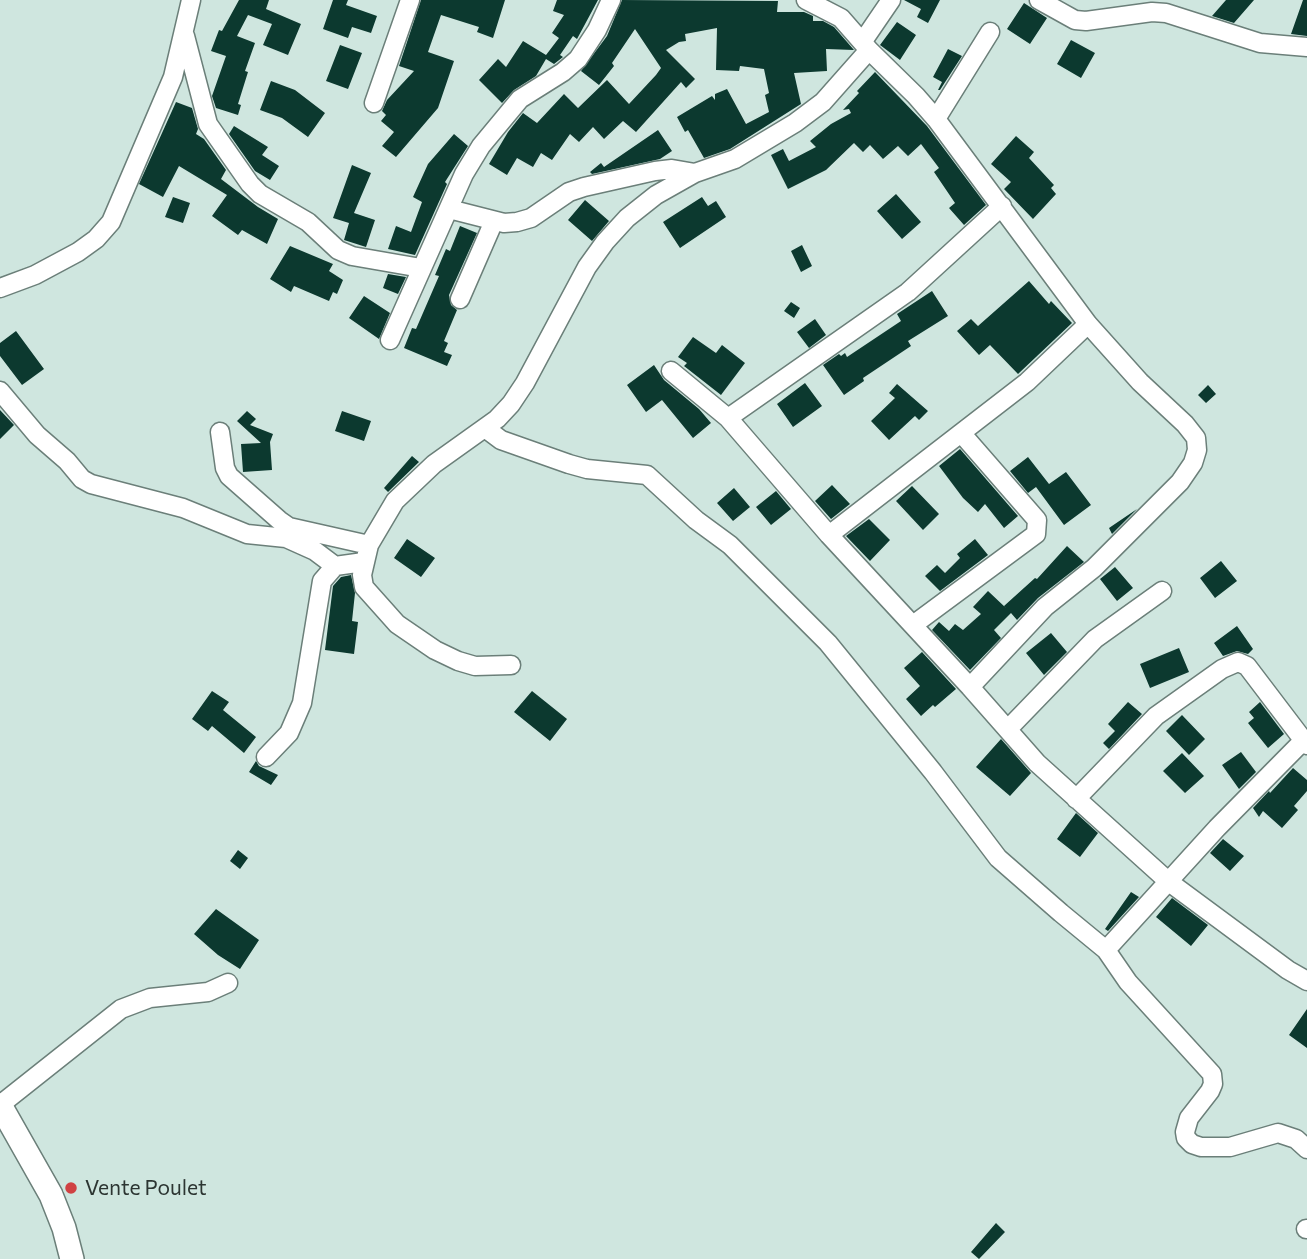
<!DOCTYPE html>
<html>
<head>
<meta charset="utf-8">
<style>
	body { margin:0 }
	canvas { display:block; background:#cfe6df }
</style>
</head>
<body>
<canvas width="1307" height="1259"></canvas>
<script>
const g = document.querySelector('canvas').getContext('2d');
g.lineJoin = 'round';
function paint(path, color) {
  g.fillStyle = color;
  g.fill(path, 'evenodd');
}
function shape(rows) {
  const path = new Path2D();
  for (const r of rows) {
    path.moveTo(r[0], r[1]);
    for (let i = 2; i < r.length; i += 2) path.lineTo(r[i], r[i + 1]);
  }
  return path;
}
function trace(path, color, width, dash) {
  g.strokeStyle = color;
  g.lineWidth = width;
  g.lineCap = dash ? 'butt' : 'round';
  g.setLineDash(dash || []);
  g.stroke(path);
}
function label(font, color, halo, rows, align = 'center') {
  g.font = font + ' Commissioner,sans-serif';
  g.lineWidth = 7;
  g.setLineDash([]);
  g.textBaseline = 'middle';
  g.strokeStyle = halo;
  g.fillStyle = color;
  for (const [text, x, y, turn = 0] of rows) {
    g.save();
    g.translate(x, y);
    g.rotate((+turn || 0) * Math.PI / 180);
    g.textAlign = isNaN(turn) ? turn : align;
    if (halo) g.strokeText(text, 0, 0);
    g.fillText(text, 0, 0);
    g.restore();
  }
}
paint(shape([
	[239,0,269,0,266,9,301,24,288,55,263,45,272,24,248,15,237,36,255,43,245,71,248,72,238,104,241,105,238,115,216,108,212,96,226,56,211,51,219,30,222,31],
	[333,0,348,0,346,5,377,16,371,33,352,27,348,38,323,29],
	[421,0,505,0,493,38,477,32,479,27,441,15,428,52,454,61,438,108,396,157,382,146,394,132,381,121,386,115,382,111,387,100,414,71,399,66],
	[557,0,598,0,577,39,573,36,560,55,563,57,554,64,546,59,536,76,514,90,502,103,479,80,498,59,506,67,523,41,546,55,559,38,552,33,564,15,553,11],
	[622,0,778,1,777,12,804,12,813,16,813,21,823,21,834,27,854,50,826,49,827,71,794,73,801,104,730,149,704,158,688,130,685,132,677,117,712,96,715,100,715,94,727,89,746,124,769,112,765,95,769,93,764,69,740,66,739,71,716,70,717,28,685,34,686,41,679,42,666,50,695,79,686,88,681,82,636,132,623,121,604,139,593,127,579,142,570,134,552,160,541,153,533,167,517,158,507,175,489,164,508,132,523,113,537,123,564,94,578,108,607,80,629,104,656,75,661,68,635,29,612,63,614,66,599,85,581,71,607,36],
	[904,0,940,0,928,23,917,17,921,9],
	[1226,0,1254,0,1234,23,1212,16],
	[1303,0,1307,0,1307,36,1291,34],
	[1024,3,1047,18,1030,44,1007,29],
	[897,22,916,35,900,60,880,45],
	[1071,40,1095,53,1081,78,1057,64],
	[340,45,362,53,348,89,326,81],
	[948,49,962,56,940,90,938,90,942,82,933,77],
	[875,72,927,126,986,205,964,225,949,208,955,203,934,172,939,168,921,144,908,156,898,146,883,159,870,145,863,152,854,143,826,170,788,189,771,155,783,149,789,161,816,147,810,141,831,124,851,113,849,109,843,110,859,93,857,91],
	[271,81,295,90,325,113,308,137,282,118,260,110],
	[176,102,192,108,198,129,196,134,204,139,226,170,221,179,258,207,278,219,267,244,242,230,238,235,212,216,227,195,179,166,163,197,139,184],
	[234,126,268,147,262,155,279,166,270,180,255,171,229,134],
	[658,130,672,151,660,159,592,174,590,172,601,163,604,167],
	[454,134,468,146,445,182,447,184,415,255,388,249,396,226,411,232,422,202,413,197,428,164],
	[1016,136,1034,152,1029,158,1054,185,1051,188,1056,194,1033,219,1004,189,1011,182,991,164],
	[352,165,371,173,354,213,375,220,366,247,344,240,349,223,333,218],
	[896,194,921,222,902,239,877,211],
	[173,197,190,203,183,223,165,217],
	[702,197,708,206,716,201,726,217,680,248,663,222],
	[585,200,609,221,592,241,568,220],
	[460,226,477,233,449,295,451,305,457,310,444,341,448,343,444,352,452,355,447,366,404,348,412,328,416,329,439,276,435,275,446,249,450,251],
	[802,245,812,266,801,272,791,251],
	[290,246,333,264,329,271,343,280,337,294,333,292,329,301,294,286,291,292,270,279],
	[388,274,406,277,398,294,383,288],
	[1029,281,1049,304,1051,301,1072,323,1018,374,990,345,979,355,957,331,971,319,978,326],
	[932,291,948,316,908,341,911,346,863,378,864,381,844,395,823,365,839,354,841,356,845,353,847,357,901,321,897,314],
	[364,296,390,313,379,339,349,318],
	[791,302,800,308,794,318,784,311],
	[815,319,826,335,809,348,797,332],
	[16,331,44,369,22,385,0,356,0,343],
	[693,337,716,353,722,345,745,363,721,395,684,366,687,363,678,357],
	[654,365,664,380,699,409,711,423,693,438,662,400,646,412,627,385],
	[805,383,822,406,793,427,777,404],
	[897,384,928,411,919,420,915,416,889,440,871,421,895,398,889,393],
	[1208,385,1216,394,1206,403,1198,395],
	[0,410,14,425,0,439],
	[247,411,256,419,250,425,273,434,270,442,272,470,243,472,241,444,261,443,237,421],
	[342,411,371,421,364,441,335,431],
	[960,449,1018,516,1004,528,985,504,978,512,963,498,939,466],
	[412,456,419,462,388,492,384,488],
	[1028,457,1049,484,1066,472,1091,505,1064,525,1036,487,1028,493,1010,471],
	[832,485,850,504,831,519,815,501],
	[912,486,939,514,923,530,896,501],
	[734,488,750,507,733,521,717,503],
	[776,491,791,509,771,525,756,507],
	[1137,509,1112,534,1109,528],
	[869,519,890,540,870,561,846,536],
	[407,539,435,558,421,577,394,558],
	[975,539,988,555,940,591,925,576,937,565,945,573,960,558,957,554],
	[1067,546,1084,562,1038,598,1017,620,1011,613,994,630,1001,638,970,670,932,630,939,622,949,631,955,624,963,630,981,614,973,607,988,591,1006,608,1004,606,1035,578,1037,579],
	[1221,561,1237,581,1215,598,1200,578],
	[1115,567,1133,588,1117,601,1100,579],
	[351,575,355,593,352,621,358,622,354,654,325,650,333,586,341,577],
	[1237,626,1253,649,1248,654,1237,651,1223,656,1214,643],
	[1051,633,1067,652,1044,675,1026,653],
	[1179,648,1189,672,1150,688,1140,664],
	[922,652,956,689,935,707,933,705,921,716,906,699,920,686,904,668],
	[212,691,229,702,223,710,256,737,244,753,212,726,208,731,192,719],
	[532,691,567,719,550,741,514,712],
	[1128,702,1142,714,1109,749,1103,743,1115,731,1108,724],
	[1260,702,1284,734,1268,748,1248,723,1254,718,1249,712],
	[1182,715,1205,739,1189,755,1166,731],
	[1001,739,1031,773,1010,796,976,767],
	[1241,752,1256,772,1239,789,1222,765],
	[1182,753,1204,776,1185,793,1163,771],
	[256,761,259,766,278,775,271,785,249,772],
	[1293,768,1307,780,1307,791,1294,806,1298,810,1282,828,1263,811,1259,817,1253,808,1269,791,1270,793],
	[1076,813,1098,833,1080,857,1057,839],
	[1223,839,1244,856,1230,871,1210,853],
	[238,850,248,858,240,869,230,861],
	[1131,892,1139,897,1108,931,1105,929],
	[1172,898,1208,925,1191,946,1156,917],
	[216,909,259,940,240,969,218,955,194,934],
	[1307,1009,1307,1048,1289,1035],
	[996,1223,1005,1232,979,1259,971,1252]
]), '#0c392f');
const minor = shape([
	[1039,0,1075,20,1086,21,1152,12,1166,13,1260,43,1307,47],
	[185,36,208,124,250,184,260,194,308,222,338,250,352,256,421,268],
	[863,41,891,0],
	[869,50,916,96,936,119,1088,324,1140,382,1185,424,1196,438,1197,450,1193,463,1180,482,1094,568,1045,607,970,687],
	[374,103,410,0],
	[936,119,990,32],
	[449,209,504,223,517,222,531,218,569,192,584,187,655,171,672,169,695,173],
	[0,288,35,275,78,252,96,239,111,222,173,77,191,0],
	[460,299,494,221],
	[390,340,464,174,481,146,520,99,563,72,578,59,597,30,611,0],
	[671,371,728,418,908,292,1002,206],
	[0,391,37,435,67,461,82,479,91,484,183,508,247,534,286,538,315,551,335,566],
	[728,418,829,535,970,687,1037,763,1169,882,1288,970,1307,981],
	[485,428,501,440,569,464,587,469,647,475,696,520,730,545,828,643,933,772,998,858,1061,913,1106,950,1128,982,1212,1074,1213,1084,1210,1091,1189,1118,1185,1132,1186,1138,1192,1144,1201,1147,1230,1147,1278,1133,1296,1139,1307,1149],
	[220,432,225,468,229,476,279,520,289,527,369,545],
	[829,535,1027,382,1088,324],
	[913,625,1036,534,1037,520,962,434],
	[511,665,475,666,458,661,435,650,397,624,364,587,362,575,369,545,395,501,434,464,497,419,511,404,525,383,587,267,605,242,627,218,656,195,695,173,735,159,795,123,823,102,869,50,841,18,806,0],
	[1008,729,1095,639,1162,591],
	[266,757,289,733,302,703,322,581,335,566,364,562],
	[1076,799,1156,716,1222,669,1238,662,1247,666,1307,745],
	[1106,950,1217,828,1303,741],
	[0,1105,121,1009,150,998,208,992,228,983],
	[1306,1229,1307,1229]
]);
const major = shape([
	[0,1105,51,1195,64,1228,72,1259]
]);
trace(minor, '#6b7f79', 21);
trace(major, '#6b7f79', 26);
trace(minor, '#fff', 18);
trace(major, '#fff', 23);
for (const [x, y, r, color] of [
	[71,1188,7,"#d04143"]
]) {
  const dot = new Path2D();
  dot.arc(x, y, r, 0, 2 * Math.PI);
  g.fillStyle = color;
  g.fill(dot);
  trace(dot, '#cfe6df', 2.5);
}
label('21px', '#2c3532', '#cfe6df', [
	["Vente Poulet",85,1188]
], 'left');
</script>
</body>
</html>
